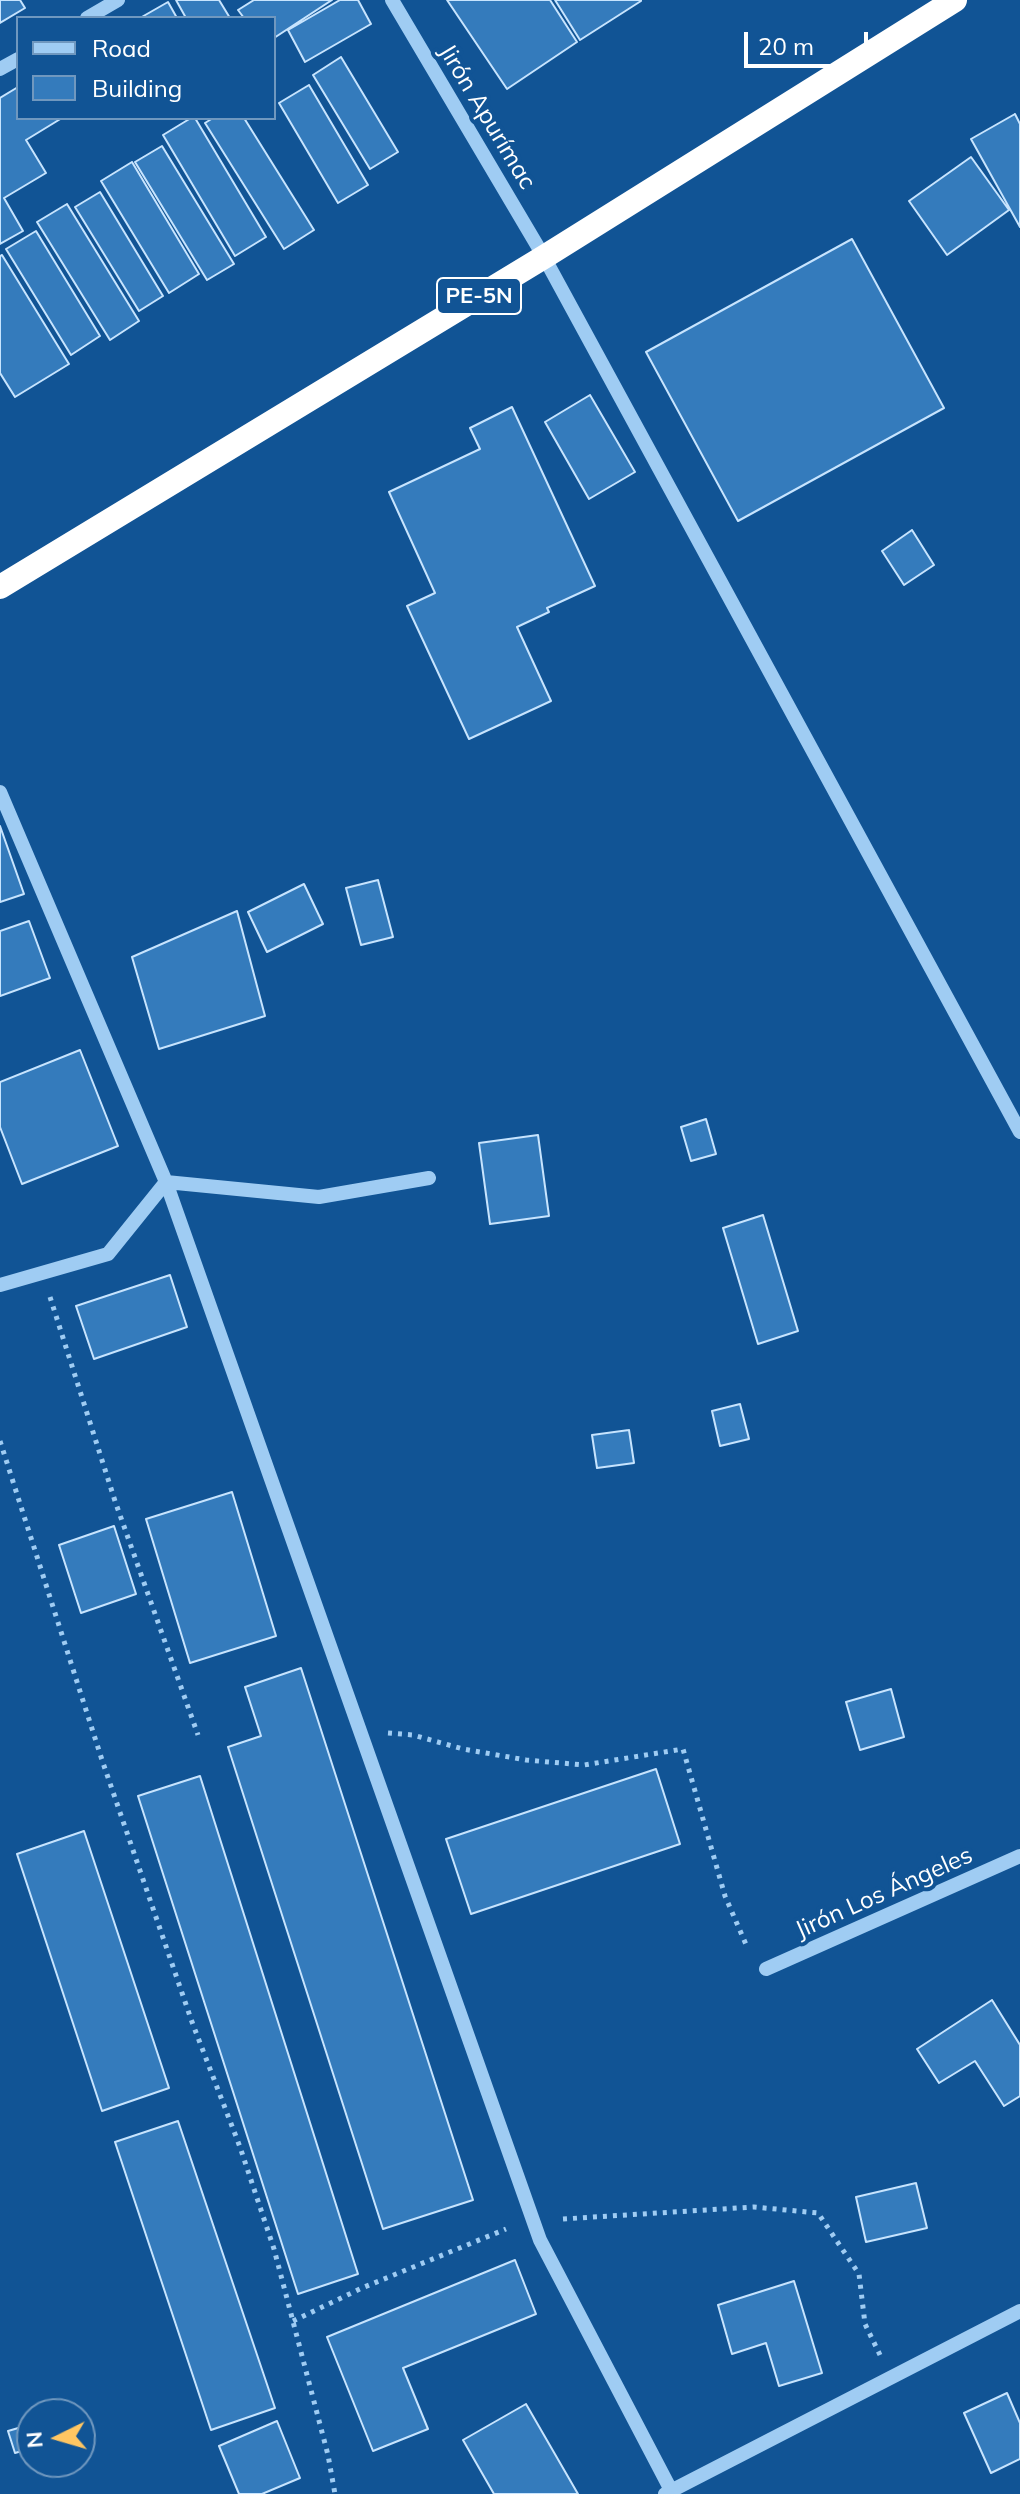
<!DOCTYPE html>
<html>
<head>
<meta charset="utf-8">
<style>
	body { margin:0 }
	#map { position:relative; width:1020px; height:2494px; overflow:hidden; background:#115495; font-family:Mulish,sans-serif }
	canvas { display:block }
	.legend { position:absolute; left:16px; top:16px; width:260px; height:104px; box-sizing:border-box; background:#115495; border:2px solid #7098bf; margin:0; padding:10px 14px; list-style:none; font-size:24px; color:#fff }
	.legend li { display:flex; align-items:center; gap:16px; height:40px }
	.legend b { width:40px; border:2px solid #7098bf }
	.north { position:absolute; left:16px; top:2398px; width:80px; height:80px; box-sizing:border-box; background:#115495; border:2px solid #7098bf; border-radius:50%; rotate:265deg; font-size:22px; font-weight:700; line-height:32px; text-align:center; color:#fff }
	.north::after { content:''; display:block; margin:auto; width:28px; height:36px; background:#ffc662; clip-path:polygon(50% 0,100% 100%,50% 72%,0 100%) }
	.scale { position:absolute; left:744px; top:32px; width:124px; height:36px; box-sizing:border-box; border:4px solid #fff; border-top:0; padding-left:10px; font-size:24px; line-height:28px; white-space:nowrap; color:#fff; -webkit-text-stroke:6px #115495; paint-order:stroke }
</style>
</head>
<body>
<div id="map">
<canvas width="1020" height="2494"></canvas>
<ul class="legend">
<li><b style="height:10px;background:#9fccf3"></b>Road</li>
<li><b style="height:22px;background:#347bbc"></b>Building</li>
</ul>
<div class="north">N</div>
<div class="scale">20 m</div>
</div>
<script>
const g = document.querySelector('canvas').getContext('2d');
g.lineJoin = 'round';
function paint(path, color) {
  g.fillStyle = color;
  g.fill(path, 'evenodd');
}
function shape(rows) {
  const path = new Path2D();
  for (const r of rows) {
    path.moveTo(r[0], r[1]);
    for (let i = 2; i < r.length; i += 2) path.lineTo(r[i], r[i + 1]);
  }
  return path;
}
function trace(path, color, width, dash) {
  g.strokeStyle = color;
  g.lineWidth = width;
  g.lineCap = dash ? 'butt' : 'round';
  g.setLineDash(dash || []);
  g.stroke(path);
}
function label(font, color, halo, rows, align = 'center') {
  g.font = font + ' Mulish,sans-serif';
  g.lineWidth = 8;
  g.setLineDash([]);
  g.textBaseline = 'middle';
  g.strokeStyle = halo;
  g.fillStyle = color;
  for (const [text, x, y, turn = 0] of rows) {
    g.save();
    g.translate(x, y);
    g.rotate((+turn || 0) * Math.PI / 180);
    g.textAlign = isNaN(turn) ? turn : align;
    if (halo) g.strokeText(text, 0, 0);
    g.fillText(text, 0, 0);
    g.restore();
  }
}
const building = shape([
	[0,0,20,0,25,8,0,23,0,0],
	[176,0,219,0,230,18,186,18,176,0],
	[254,0,332,0,274,38,274,18,244,18,238,10,254,0],
	[340,0,358,0,371,24,305,62,288,30,340,0],
	[447,0,550,0,577,42,507,89,447,0],
	[555,0,641,0,641,1,580,40,555,0],
	[168,2,177,18,140,18,168,2],
	[341,57,398,152,370,169,313,75,341,57],
	[309,85,368,185,338,203,279,103,309,85],
	[18,87,18,118,62,118,26,140,46,173,4,198,23,231,0,244,0,98,18,87],
	[1015,114,1020,124,1020,227,971,139,1015,114],
	[191,118,195,118,266,237,235,256,163,135,191,118],
	[213,118,244,118,314,230,284,249,205,123,213,118],
	[162,146,234,264,207,280,135,162,162,146],
	[971,157,1009,210,947,255,909,201,971,157],
	[132,162,199,274,169,293,101,181,132,162],
	[100,192,163,296,139,311,75,207,100,192],
	[67,204,139,321,110,340,37,222,67,204],
	[36,231,100,336,71,355,6,249,36,231],
	[852,239,944,408,738,521,646,352,852,239],
	[2,255,69,364,15,397,0,373,0,256,2,255],
	[590,395,635,472,589,499,545,422,590,395],
	[512,407,595,586,547,608,549,612,517,627,551,701,469,739,407,606,435,593,389,492,480,449,470,428,512,407],
	[912,530,934,565,904,585,882,551,912,530],
	[0,826,24,894,0,902,0,826],
	[378,880,393,937,361,945,346,888,378,880],
	[304,884,323,924,267,952,248,912,304,884],
	[237,911,265,1016,159,1049,132,957,237,911],
	[29,921,50,978,0,996,0,931,29,921],
	[80,1050,118,1146,22,1184,0,1127,0,1082,80,1050],
	[706,1119,716,1154,691,1161,681,1127,706,1119],
	[538,1135,549,1216,490,1224,479,1143,538,1135],
	[763,1215,798,1331,758,1344,723,1228,763,1215],
	[170,1275,187,1327,94,1359,76,1306,170,1275],
	[740,1404,749,1439,720,1446,712,1411,740,1404],
	[629,1430,634,1463,597,1468,592,1435,629,1430],
	[232,1492,276,1636,190,1663,146,1519,232,1492],
	[114,1526,136,1594,81,1613,59,1545,114,1526],
	[301,1668,473,2200,383,2229,228,1747,261,1736,245,1687,301,1668],
	[891,1689,904,1737,860,1750,846,1702,891,1689],
	[656,1769,680,1844,471,1914,446,1839,656,1769],
	[200,1776,358,2274,298,2294,138,1796,200,1776],
	[84,1831,169,2088,102,2111,17,1854,84,1831],
	[992,2000,1020,2045,1020,2096,1004,2106,975,2061,939,2083,917,2049,992,2000],
	[178,2121,275,2408,211,2430,115,2142,178,2121],
	[916,2183,927,2228,866,2242,856,2197,916,2183],
	[515,2260,536,2314,403,2368,428,2429,373,2451,327,2337,515,2260],
	[794,2281,822,2373,779,2386,766,2343,732,2354,718,2305,794,2281],
	[1007,2393,1020,2423,1020,2459,991,2473,964,2413,1007,2393],
	[526,2404,578,2494,494,2494,463,2440,526,2404],
	[277,2421,300,2478,262,2494,239,2494,219,2446,277,2421],
	[32,2424,32,2448,15,2453,8,2431,32,2424]
]);
paint(building, '#347bbc');
trace(building, '#c7e4fe', 2);
trace(shape([
	[50,1297,115,1501,198,1735],
	[0,1441,102,1760,192,2022,240,2147,274,2249,328,2455,335,2494],
	[388,1733,413,1735,463,1749,526,1760,584,1765,683,1749,725,1896,748,1949],
	[563,2219,754,2207,818,2213,859,2274,865,2324,880,2355],
	[293,2321,362,2288,506,2229]
]), '#9fccf3', 5, [4, 6]);
trace(shape([
	[392,0,544,257,1020,1132],
	[87,18,118,0],
	[0,69,18,59],
	[0,792,166,1182,540,2240,673,2494],
	[0,1285,108,1254,166,1182,319,1197,429,1178],
	[766,1969,1020,1856],
	[665,2494,1020,2311]
]), '#9fccf3', 14);
trace(shape([
	[0,587,544,257,955,0]
]), '#fff', 24);
for (const [x, y, w] of [
	[479,296,84]
]) {
  const box = new Path2D();
  box.roundRect(x - w / 2, y - 18, w, 36, 6);
  g.fillStyle = '#115495';
  g.fill(box);
  trace(box, '#fff', 2);
}
label('bold 22px', '#fff', null, [
	["PE-5N",479,296]
]);
label('24px', '#fff', '#115495', [
	["Jirón Apurímac",487,117,59],
	["Jirón Los Ángeles",884,1893,-24]
]);
</script>
</body>
</html>
